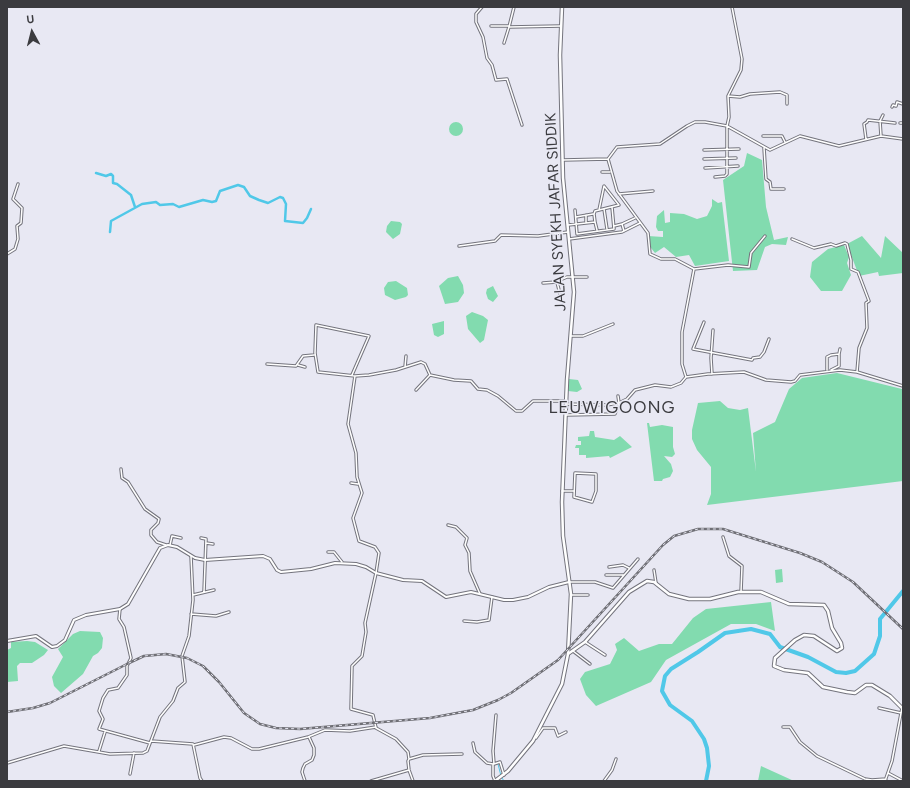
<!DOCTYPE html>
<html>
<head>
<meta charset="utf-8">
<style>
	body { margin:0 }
	#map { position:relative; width:910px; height:788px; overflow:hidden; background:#e8e8f3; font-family:Figtree,sans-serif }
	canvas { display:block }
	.frame { position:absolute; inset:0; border:8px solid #3b3b3f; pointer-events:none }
	.north { position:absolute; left:12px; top:12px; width:40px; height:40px; -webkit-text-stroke:3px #e8e8f3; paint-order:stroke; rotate:353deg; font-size:11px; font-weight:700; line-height:16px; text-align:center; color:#3b3b3f }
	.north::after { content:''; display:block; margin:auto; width:14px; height:18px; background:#3b3b3f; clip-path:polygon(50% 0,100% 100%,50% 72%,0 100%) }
</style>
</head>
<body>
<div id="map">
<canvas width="910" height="788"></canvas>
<div class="frame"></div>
<div class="north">U</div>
</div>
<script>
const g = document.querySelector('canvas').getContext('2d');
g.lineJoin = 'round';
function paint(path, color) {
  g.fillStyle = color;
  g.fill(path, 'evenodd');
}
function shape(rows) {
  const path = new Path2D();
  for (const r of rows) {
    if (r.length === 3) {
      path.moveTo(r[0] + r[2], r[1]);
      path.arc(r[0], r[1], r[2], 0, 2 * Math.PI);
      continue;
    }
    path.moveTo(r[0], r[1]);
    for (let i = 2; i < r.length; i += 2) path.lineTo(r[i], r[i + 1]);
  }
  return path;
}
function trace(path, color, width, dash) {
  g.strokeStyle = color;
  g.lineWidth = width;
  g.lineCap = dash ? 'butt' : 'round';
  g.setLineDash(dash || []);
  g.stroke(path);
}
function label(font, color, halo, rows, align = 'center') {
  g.font = font + ' Figtree,sans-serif';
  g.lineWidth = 3;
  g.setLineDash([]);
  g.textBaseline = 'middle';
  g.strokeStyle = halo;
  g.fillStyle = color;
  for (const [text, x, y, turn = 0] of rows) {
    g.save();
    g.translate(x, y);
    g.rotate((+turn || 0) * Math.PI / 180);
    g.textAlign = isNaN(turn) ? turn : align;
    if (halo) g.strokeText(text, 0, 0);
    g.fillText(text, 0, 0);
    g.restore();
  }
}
paint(shape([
	[456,129,7],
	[747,153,762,160,766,207,774,240,788,237,786,245,772,244,765,247,757,270,733,271,723,180,744,166],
	[712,199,718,203,722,202,729,261,695,266,689,255,676,257,664,247,655,253,651,248,648,236,663,237,663,231,658,231,656,227,657,216,664,210,665,223,670,222,670,213,684,214,697,219,707,216,712,206],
	[391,221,400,222,402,224,400,234,393,239,386,232,387,226],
	[862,236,881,258,885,236,903,253,903,273,879,276,878,272,859,276,847,244],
	[844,245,849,257,847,263,851,275,842,291,821,291,810,277,812,262,828,249],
	[458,276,463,285,464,293,458,302,445,304,439,286,448,278],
	[396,281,407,288,408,295,406,297,395,300,385,295,384,288,388,282],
	[493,286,498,296,493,302,488,299,486,293,487,289],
	[472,312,483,316,488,320,484,340,480,343,468,329,466,316],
	[444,321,444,334,438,337,434,335,432,324],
	[837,373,902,389,903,481,707,505,711,494,711,467,697,450,692,439,692,430,698,403,720,401,728,408,740,410,748,408,756,472,753,433,775,422,789,389,802,378],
	[569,379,578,380,582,389,577,392,568,391],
	[647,423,649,423,650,427,662,425,673,427,673,447,675,454,672,457,664,456,671,464,673,471,670,477,663,479,662,481,654,481],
	[590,431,594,431,595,437,614,440,620,436,632,447,610,458,609,456,586,458,586,455,579,455,579,448,575,448,576,445,581,445,581,441,578,441,578,437,589,436],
	[782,569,783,582,776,583,775,570],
	[771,602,775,631,756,624,731,624,666,660,651,682,596,706,586,695,580,679,585,672,610,664,617,650,615,644,624,638,639,651,659,644,672,644,693,618,706,609],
	[80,631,100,632,103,638,102,648,98,653,93,656,83,674,61,693,54,686,52,677,63,657,58,649,73,634],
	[27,641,35,642,48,650,44,655,32,663,20,663,17,666,18,681,7,682,7,650,11,648,11,642],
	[761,766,794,781,758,781]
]), '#82dbaf');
trace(shape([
	[498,764,501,776],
	[502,778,504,781]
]), '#50c8e8', 1);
trace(shape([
	[96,173,106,176,111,174,113,176,113,183,117,184,131,195,135,207],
	[110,232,111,221,142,204,156,202,160,205,173,204,179,207,203,200,212,202,216,201,220,191,238,185,244,187,250,196,259,200,268,203,280,197,283,198,286,204,285,221,303,223,307,218,311,209]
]), '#50c8e8', 2.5);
trace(shape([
	[706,781,709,766,707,748,704,739,692,721,670,705,662,691,665,676,671,669,698,652,725,633,751,629,770,634,780,647,808,657,836,672,846,673,855,671,874,654,880,636,880,619,903,591]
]), '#50c8e8', 4);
const minor = shape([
	[482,7,476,14,476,22,483,37,487,58,492,65,496,80,507,79,522,125],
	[514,7,509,27,561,26],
	[491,26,509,26],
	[504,43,509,27],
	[728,96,740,97,750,94,780,92,787,95,787,104],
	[892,107,893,105,896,106,897,102,903,104],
	[900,123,903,123],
	[763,136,782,136,785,142],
	[881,136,880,121,883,115],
	[866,139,864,124,867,122,868,120,895,123],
	[764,148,766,179,770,182,771,189,784,189],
	[704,150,739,149],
	[608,159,617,191,648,233,650,254,661,259,675,259,694,269,682,332,682,364,686,377],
	[704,159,736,158],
	[563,160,608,159,617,147,660,144,687,126,695,122,705,122,727,126,729,117,728,96,741,70,742,59,732,7],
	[705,168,738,166],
	[602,172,610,172],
	[715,177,725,176,727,174,727,126,770,150,800,136,839,146,881,136,903,139],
	[619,194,653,191],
	[604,209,607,229],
	[575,210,577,234,614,229,612,207],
	[586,215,586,223],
	[576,217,593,214],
	[595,222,597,230],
	[568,225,595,222,594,214,595,211,619,205,604,186,599,210],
	[614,226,622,224],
	[624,231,622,224,635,218],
	[569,239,622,232,640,223],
	[792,239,814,248,831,244,836,246,845,243,847,244,851,260,851,269,858,272,869,301,866,303,867,328,859,348,857,372],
	[459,246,495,241,501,235,538,236,568,232],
	[7,254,15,249,18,239,17,226,21,223,22,208,13,199,18,184],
	[694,269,728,265,749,267,751,253,765,236],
	[543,283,557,282],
	[560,294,557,282,560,280,567,277,587,277],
	[704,322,693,349,752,360,753,358,760,357,764,352,769,339],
	[571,336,583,336,613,324],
	[267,364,296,366,303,356,314,355],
	[298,365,305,367],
	[405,367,406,356],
	[827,370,827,357,831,355,839,354,840,349],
	[831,370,839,366,839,354],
	[712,374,711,358,713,330],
	[352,375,369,336,316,325,315,353,318,372,355,376,369,375,396,370,421,362,425,364,430,375,454,380,471,381,478,389,487,390,498,396,516,411,522,411,533,401,566,401],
	[355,376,348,424,356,453,357,477,362,493,353,518,359,541,375,547,379,553,376,573,365,623,366,632,362,656,352,666,351,709,373,715,376,728,396,739,408,752,409,759],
	[416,390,430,375],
	[566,404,606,405,619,403,618,396],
	[566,415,615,414,619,403,627,399,635,390,655,385,671,387,681,383,686,377,708,374,744,372,766,380,791,382,795,381,800,375,840,370,857,372,903,386],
	[121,469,122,478,128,482,145,509,159,519,158,523,151,530,151,535,157,542,166,545],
	[575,473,596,474,596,491,592,502,574,497,575,473],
	[351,483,358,484],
	[562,491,574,491],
	[448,525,456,527,467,538,465,545,469,553,470,571,480,594],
	[723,537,729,556,742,566,741,592],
	[201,538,206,539,204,592],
	[206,543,213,544],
	[170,545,172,536,181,538],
	[328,552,334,552,342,562],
	[609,567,623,565,629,568],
	[654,570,656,583],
	[606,575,624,575],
	[569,582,595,582,613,588,638,559],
	[193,595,214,590],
	[571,595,588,595],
	[120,609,119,619,124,627,131,658,127,666,127,675,118,688,108,690,103,698,99,711,103,719,99,729,150,743],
	[191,614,216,616,229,612],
	[464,621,477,622,489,620,492,597],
	[585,642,605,655],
	[573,651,590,664],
	[879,708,901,713],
	[783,727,790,727,800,742,817,756,865,779,872,780,886,779],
	[536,738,543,728,555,728,558,736,566,732],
	[151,741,193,744,200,778,202,781],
	[473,743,475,752,487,763,493,764,493,776,495,781],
	[194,745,224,737,231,738,252,749,259,749,308,737,325,730,350,731,376,727],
	[99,751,105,732],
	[7,763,64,746,110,754,143,753,147,751,160,717,173,701,178,688,185,682,182,656,189,636,193,600,191,556],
	[494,764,493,751,496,715],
	[494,764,500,762,504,775],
	[888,773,903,781],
	[130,774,134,753],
	[305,781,302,772,303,768,305,764,312,760,314,755,314,748,309,737],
	[371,781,409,770],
	[413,781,409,770,408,761,409,759,423,755,462,754],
	[604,781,612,770,616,759],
	[885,781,892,761,902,708]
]);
const tertiary = shape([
	[7,641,36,636,52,647,57,646,65,640,74,620,86,615,120,609,128,604,160,548,168,545,177,547,195,558,205,560,263,556,270,559,277,570,281,572,311,569,335,563,356,564,366,567,376,573,403,580,422,581,446,597,471,592,504,600,513,600,528,597,549,587,569,582]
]);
const secondary = shape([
	[562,7,560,55,563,178,574,292,567,380,562,502,563,536,571,594,568,654]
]);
const primary = shape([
	[495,781,508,771,533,741,562,684,568,654,585,642,629,592,647,581,654,582,669,594,689,599,710,599,738,592,761,592,789,604,824,605,828,611,832,628,841,643,842,648,837,651,814,636,804,635,795,640,775,658,774,666,784,670,808,673,823,687,847,692,855,693,866,685,872,685,890,696,903,709]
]);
trace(minor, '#74747d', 3.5);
trace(tertiary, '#74747d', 4);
trace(secondary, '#74747d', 4.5);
trace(primary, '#74747d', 4.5);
trace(minor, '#fff', 1.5);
trace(tertiary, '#fff', 2);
trace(secondary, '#fff', 2.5);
trace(primary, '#fff', 2.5);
const rail = shape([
	[7,712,33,708,50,703,129,663,144,656,166,654,187,658,203,666,219,682,244,713,260,724,276,728,300,729,430,718,473,710,498,700,511,693,558,660,663,545,674,536,698,529,723,529,800,553,822,562,853,582,903,629]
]);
trace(rail, '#6f6f75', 2.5);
trace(rail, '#e8e8f3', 1, [3]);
label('15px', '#3b3b3f', '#e8e8f3', [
	["JALAN SYEKH JAFAR SIDDIK",556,212,-93]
]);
g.letterSpacing = '1px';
label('17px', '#3b3b3f', '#e8e8f3', [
	["LEUWIGOONG",612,408]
]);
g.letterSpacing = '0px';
</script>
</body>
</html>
